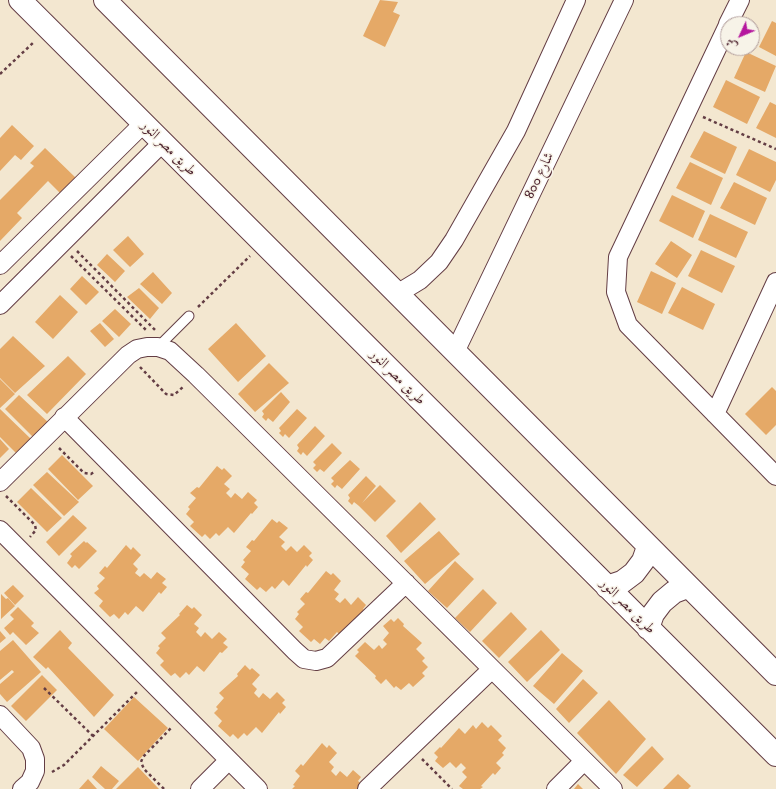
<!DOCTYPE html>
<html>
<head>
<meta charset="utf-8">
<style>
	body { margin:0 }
	#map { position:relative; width:776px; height:789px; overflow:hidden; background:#f3e7d0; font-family:"IM FELL DW Pica",Amiri,serif }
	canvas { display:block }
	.north { position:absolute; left:720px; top:16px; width:40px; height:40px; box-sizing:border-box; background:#f7f3e8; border:1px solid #b29e9c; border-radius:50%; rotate:226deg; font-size:11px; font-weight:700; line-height:16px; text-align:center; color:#4a1f2b }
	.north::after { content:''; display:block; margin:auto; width:14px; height:18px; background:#b5179e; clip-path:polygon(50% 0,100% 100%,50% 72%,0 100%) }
</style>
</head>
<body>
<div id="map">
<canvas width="776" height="789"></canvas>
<div class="north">ش</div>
</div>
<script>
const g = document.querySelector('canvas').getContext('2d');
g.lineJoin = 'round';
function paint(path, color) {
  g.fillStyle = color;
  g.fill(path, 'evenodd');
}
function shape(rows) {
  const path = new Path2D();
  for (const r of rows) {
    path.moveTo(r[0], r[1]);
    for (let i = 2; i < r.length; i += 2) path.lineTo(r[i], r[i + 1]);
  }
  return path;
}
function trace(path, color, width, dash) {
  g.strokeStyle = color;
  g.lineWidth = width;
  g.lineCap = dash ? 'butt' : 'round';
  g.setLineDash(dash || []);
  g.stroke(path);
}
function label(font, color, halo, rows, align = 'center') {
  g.font = font + ' "IM FELL DW Pica",Amiri,serif';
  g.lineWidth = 3;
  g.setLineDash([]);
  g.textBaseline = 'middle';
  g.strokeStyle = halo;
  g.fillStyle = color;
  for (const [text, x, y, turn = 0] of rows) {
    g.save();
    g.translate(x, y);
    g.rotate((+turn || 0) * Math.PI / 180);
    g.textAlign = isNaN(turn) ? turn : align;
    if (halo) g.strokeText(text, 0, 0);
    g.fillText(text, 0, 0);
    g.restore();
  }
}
paint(shape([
	[380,0,398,2,393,12,400,15,385,47,363,36],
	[772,21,776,23,776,56,759,47],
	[746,52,776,66,765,92,734,78],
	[726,80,760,97,747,124,713,107],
	[770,102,776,105,776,138,756,128],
	[12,125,34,146,21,160,15,155,0,171,0,138],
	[704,131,737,147,725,174,690,157],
	[45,148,76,178,61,194,48,181,17,213,22,218,0,241,0,200,34,166,30,163],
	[749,149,776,162,776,180,770,192,736,175],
	[690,162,723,178,711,205,676,188],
	[734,182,767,198,755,225,720,208],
	[672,195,705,211,693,238,659,221],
	[710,214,748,232,736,258,698,240],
	[128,236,144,254,130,267,113,250],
	[671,241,692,255,677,278,655,264],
	[701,250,735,266,722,293,688,276],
	[107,254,125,271,115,282,97,265],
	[651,271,676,283,662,314,637,302],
	[153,272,172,293,162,304,140,284],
	[82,276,99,292,86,305,70,289],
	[682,287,715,304,703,330,668,313],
	[139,288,159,308,150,319,127,297],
	[60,295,78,312,53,339,35,322],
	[115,309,131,324,119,337,102,321],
	[100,323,114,339,105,347,90,331],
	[236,323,266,356,238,382,208,349],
	[13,336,45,366,15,393,0,378,0,349],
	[68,356,86,374,47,414,27,395],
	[269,363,289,383,255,412,238,394],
	[0,379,15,394,0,408],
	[772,387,776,391,776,425,766,435,745,414],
	[281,392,290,402,273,422,268,418,266,421,262,417,264,414,262,411],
	[19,395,51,425,36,440,5,409],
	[0,409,31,439,17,454,0,437],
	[297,409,307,418,289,438,285,434,283,437,279,433,281,431,279,428],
	[315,426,325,436,307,456,303,452,301,455,297,451,299,448,297,445],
	[0,439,9,449,0,458],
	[332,443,342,453,324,472,320,469,317,472,313,468,316,465,313,462],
	[62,455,93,486,78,500,48,469],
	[350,460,360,469,342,489,337,485,335,488,331,484,334,481,331,478],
	[217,466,222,470,224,468,232,476,224,484,230,489,226,493,231,498,235,493,242,499,248,492,257,500,254,503,258,507,252,514,251,513,234,533,228,527,219,536,216,533,210,539,205,534,202,537,190,526,194,522,186,514,190,509,188,507,196,498,190,493,197,487,199,488],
	[47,472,79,502,64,516,33,485],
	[366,476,376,486,362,503,380,485,396,501,375,522,359,506,354,502,352,505,348,501,350,498,348,495],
	[31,488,62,518,47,532,17,502],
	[420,502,436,519,401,553,386,536],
	[73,515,87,528,59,556,46,542],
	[272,519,277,523,279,521,288,528,279,537,285,542,281,546,286,551,291,546,297,552,304,545,312,553,309,556,313,560,307,567,306,565,289,586,283,580,275,589,272,586,266,592,260,587,257,590,245,579,249,574,241,567,245,562,243,560,251,551,246,547,252,540,254,541],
	[439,531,460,554,425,584,404,561],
	[84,541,86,543,87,542,97,551,79,569,75,565,72,568,67,563,72,556,70,554],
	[126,545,131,550,133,547,141,555,133,564,138,569,135,573,140,577,144,573,151,579,157,572,166,579,162,583,167,587,161,594,159,592,143,612,136,606,128,615,125,612,119,619,114,614,110,617,99,606,103,601,94,593,99,589,97,586,105,578,99,573,105,566,107,568],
	[455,561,474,579,447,608,428,591],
	[326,571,331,575,333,573,341,581,334,590,339,594,335,599,340,603,345,598,351,605,358,597,366,605,363,609,367,612,343,638,337,632,329,641,325,638,320,644,314,639,311,642,299,631,303,627,295,619,299,614,297,612,305,604,300,599,306,592,308,593],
	[13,585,24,596,15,605,4,593],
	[483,589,497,603,470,632,455,618],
	[1,594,6,599,8,598,15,606,1,619],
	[187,605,192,609,194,607,202,615,194,624,199,628,196,632,201,637,205,632,212,639,219,632,227,639,223,643,228,647,222,653,220,652,204,672,197,666,189,675,186,672,180,678,175,673,171,676,160,665,164,661,156,653,160,648,158,646,166,638,161,633,180,615,179,614],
	[18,607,34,623,31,626,39,633,26,645,13,632,10,635,4,628,14,619,10,615],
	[511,612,527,629,499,658,482,641],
	[398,618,404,624,403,626,422,643,416,649,425,658,422,661,428,667,422,673,425,676,413,687,409,683,401,690,396,686,394,688,386,679,381,684,375,678,376,676,355,656,359,652,357,650,365,642,374,650,379,645,382,649,387,644,383,640,389,633,383,626,391,619,394,622],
	[60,630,72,643,68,648,114,695,94,717,48,667,46,669,33,657],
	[541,630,560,650,527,682,508,662],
	[0,631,6,638,0,643],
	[13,640,41,672,7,702,0,694,0,684,14,672,12,670,0,680,0,651],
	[562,653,583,671,554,704,533,686],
	[245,665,250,670,252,668,260,675,252,684,257,689,254,693,259,698,263,693,270,699,277,692,285,700,282,703,286,707,280,714,279,712,262,733,256,727,247,736,244,733,238,739,233,734,230,737,218,726,222,721,214,713,218,709,216,707,224,698,219,693,238,676,237,674],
	[42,675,57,690,26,721,11,706],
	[583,679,598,693,569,723,556,709],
	[134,697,168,728,138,761,104,729],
	[609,700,646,739,616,774,577,733],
	[482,722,488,728,491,725,502,736,498,740,506,748,502,753,504,755,496,763,501,768,495,775,493,773,481,786,483,787,480,789,463,789,459,786,467,777,462,772,466,768,461,763,456,768,450,762,443,768,435,761,438,757,434,753,440,747,441,748,459,728,465,734,473,725,476,729],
	[322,743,327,748,329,745,337,753,329,762,334,767,331,771,336,776,340,771,347,777,353,770,361,777,358,781,363,785,359,789,292,789,295,786,293,785,300,776,295,771,301,764,303,766],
	[652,746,664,759,637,787,623,775],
	[101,766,119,781,112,789,105,789,92,777],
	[138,767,159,789,116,789],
	[678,774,691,786,688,789,663,789],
	[88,779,97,789,79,789],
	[578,784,583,789,574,789]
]), '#e5a967');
const service = shape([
	[158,347,189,316]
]);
const minor = shape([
	[728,24,740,0],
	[728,25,618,257,616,292,628,325,776,476],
	[0,265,143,124],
	[397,294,420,280,439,262,454,240,516,131,576,0],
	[0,305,162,143],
	[455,352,624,0],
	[715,414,776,282],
	[64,417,295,651,304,659,316,661,327,658,406,583],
	[0,482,128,355,137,349,147,347,158,347,170,351,196,375,613,789],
	[0,530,258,789],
	[0,715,31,748,35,759,35,771,30,782,22,789],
	[200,789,229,760],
	[367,789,492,669],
	[556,789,584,761]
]);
const tertiary = shape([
	[20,0,776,755],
	[105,0,776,674],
	[607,587,622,582,634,573,643,561,648,547],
	[648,628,653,614,662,602,674,592,687,587]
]);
trace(service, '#633d44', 11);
trace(minor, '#633d44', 20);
trace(tertiary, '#633d44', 24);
trace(shape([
	[0,74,34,42],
	[703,117,776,149],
	[77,251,155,330],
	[71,256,146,330],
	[198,307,250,256],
	[140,367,166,394,174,395,184,386],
	[59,448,84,473,91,474,94,472],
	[6,496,35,525,36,530,30,537],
	[44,688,93,736],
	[422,759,452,789],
	[52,772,64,765,137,692],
	[164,789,144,769,141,762,143,757,172,727]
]), '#633d44', 2.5, [3, 3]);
trace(service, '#fff', 9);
trace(minor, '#fff', 18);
trace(tertiary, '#fff', 22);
label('14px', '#4a1f2b', '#f7f3e8', [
	["طريق مصر النور",168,149,45],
	["شارع 800",540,176,-64],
	["طريق مصر النور",397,378,45],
	["طريق مصر النور",627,607,45]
]);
</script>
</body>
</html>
